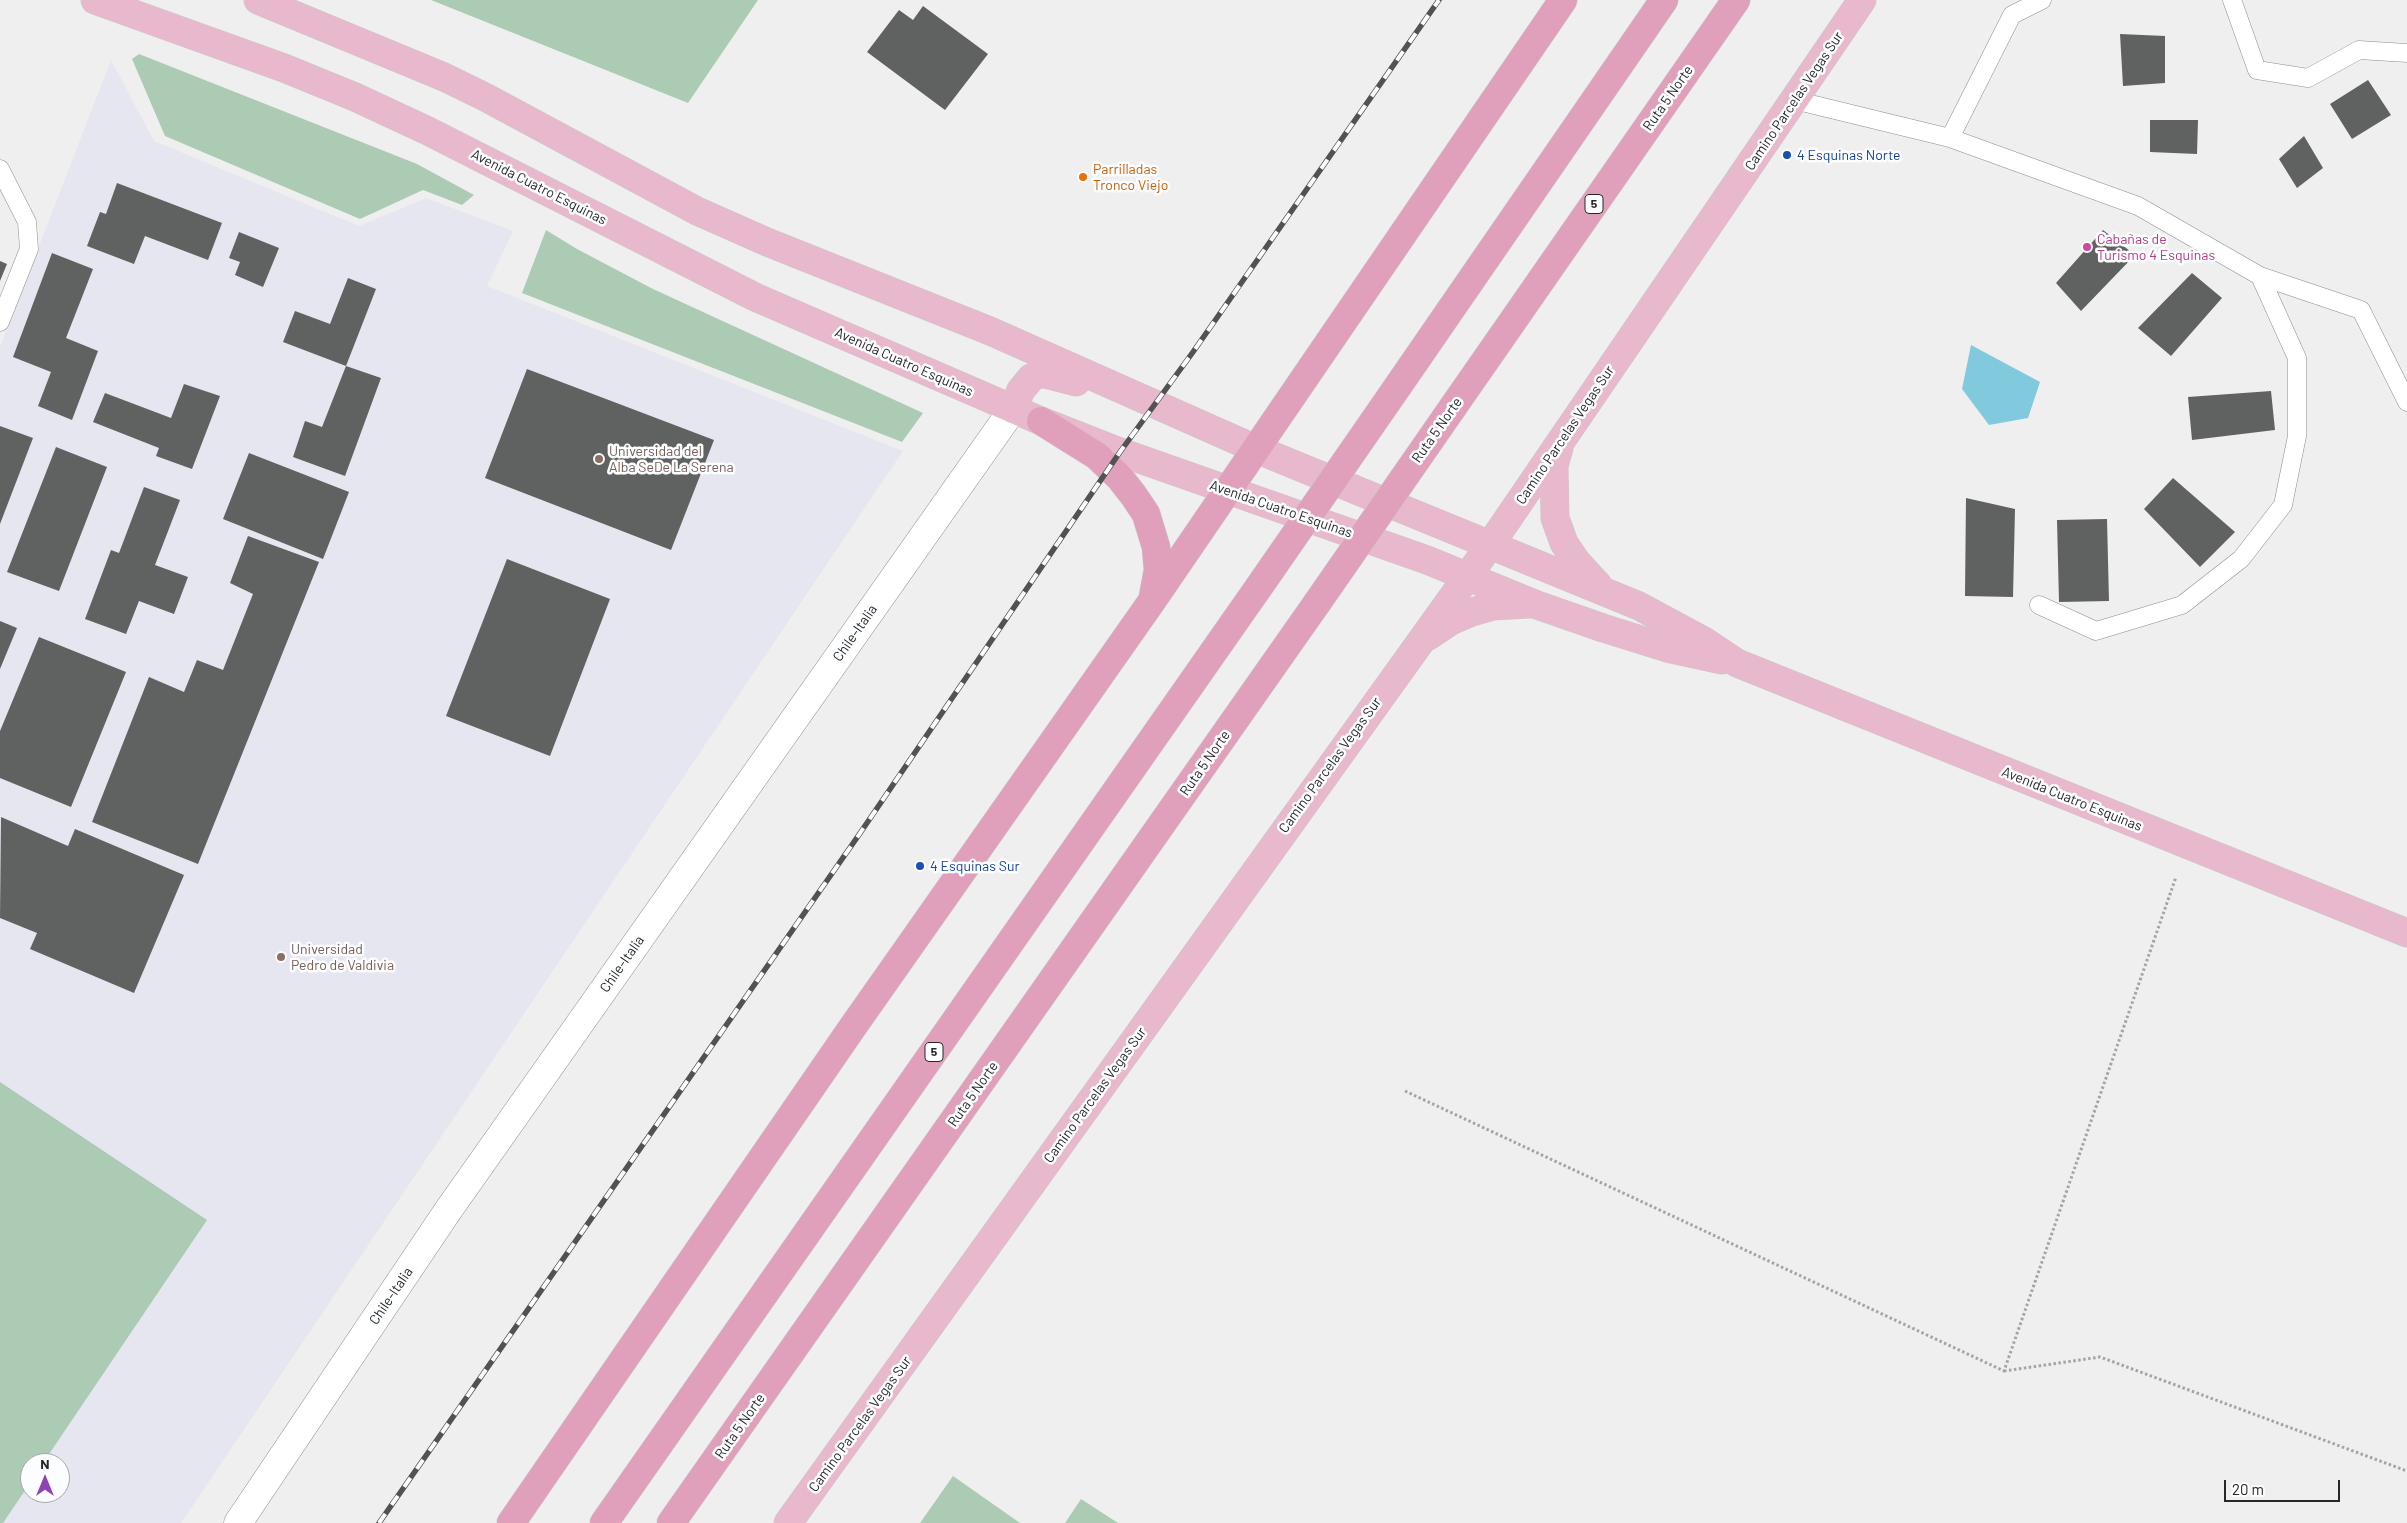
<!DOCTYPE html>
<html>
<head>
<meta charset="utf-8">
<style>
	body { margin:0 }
	#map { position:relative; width:2407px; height:1523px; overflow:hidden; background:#efeff0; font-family:Barlow,sans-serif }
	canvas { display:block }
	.north { position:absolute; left:20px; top:1453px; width:50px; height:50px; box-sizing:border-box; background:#fcfdfe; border:1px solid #a7a7a8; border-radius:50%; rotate:0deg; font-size:14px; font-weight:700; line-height:20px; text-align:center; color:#272728 }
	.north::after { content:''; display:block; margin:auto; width:18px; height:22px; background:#8f43b5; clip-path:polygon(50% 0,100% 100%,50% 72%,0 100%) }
	.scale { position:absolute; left:2224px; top:1480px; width:116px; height:22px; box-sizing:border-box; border:2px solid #272728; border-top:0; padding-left:6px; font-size:15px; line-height:18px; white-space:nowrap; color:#272728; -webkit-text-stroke:4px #fcfdfe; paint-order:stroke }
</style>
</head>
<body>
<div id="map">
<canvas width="2407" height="1523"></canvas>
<div class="north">N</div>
<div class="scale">20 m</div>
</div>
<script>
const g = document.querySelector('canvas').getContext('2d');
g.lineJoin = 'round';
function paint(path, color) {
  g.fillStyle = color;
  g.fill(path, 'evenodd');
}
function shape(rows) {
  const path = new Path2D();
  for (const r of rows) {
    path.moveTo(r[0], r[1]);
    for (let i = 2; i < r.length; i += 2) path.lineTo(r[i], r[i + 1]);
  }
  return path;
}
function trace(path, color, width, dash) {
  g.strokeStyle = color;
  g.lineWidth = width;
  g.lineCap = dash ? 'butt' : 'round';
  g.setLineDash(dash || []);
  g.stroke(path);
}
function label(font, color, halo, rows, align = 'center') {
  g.font = font + ' Barlow,sans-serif';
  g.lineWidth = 5;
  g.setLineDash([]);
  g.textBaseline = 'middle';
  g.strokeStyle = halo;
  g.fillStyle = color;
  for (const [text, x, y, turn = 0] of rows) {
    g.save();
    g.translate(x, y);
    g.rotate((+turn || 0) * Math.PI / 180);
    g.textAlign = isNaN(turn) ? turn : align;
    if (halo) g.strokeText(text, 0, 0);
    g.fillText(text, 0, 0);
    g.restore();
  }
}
paint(shape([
	[111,60,154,141,359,226,426,198,513,231,487,286,903,451,181,1523,0,1523,0,347],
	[30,1463,60,1463,60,1493,30,1493]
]), '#e5e6ef');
paint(shape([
	[431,0,758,0,688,103],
	[139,54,417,164,474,195,462,205,423,190,360,219,165,136,132,59],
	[546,230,577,249,653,289,923,413,902,442,522,293],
	[0,1082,207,1220,43,1463,30,1463,30,1483,3,1523,0,1523],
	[953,1476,1020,1523,920,1523],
	[1081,1499,1118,1523,1065,1523]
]), '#accbb4');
paint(shape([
	[1971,345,2040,382,2028,418,1989,425,1962,389]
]), '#81cadd');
paint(shape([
	[923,6,988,54,945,110,867,52,899,10,913,20],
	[2120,34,2165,36,2165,83,2123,86],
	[2368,80,2391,115,2352,139,2330,104],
	[2150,120,2198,120,2197,154,2150,152],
	[2304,136,2323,168,2297,188,2279,159],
	[117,183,222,223,208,260,145,236,134,264,87,246,100,212,106,214],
	[2103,230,2135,255,2081,311,2056,283],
	[239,232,279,248,263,287,235,275,240,262,229,258],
	[52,253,93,269,66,338,98,351,72,420,38,406,51,372,13,357],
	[0,261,7,264,0,281],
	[2192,273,2222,298,2171,356,2138,328],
	[348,278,376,289,346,366,283,342,295,311,330,324],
	[346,366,381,378,345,476,293,457,305,421,322,427],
	[527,369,714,440,671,550,485,478],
	[184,384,220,396,192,469,156,456,159,448,93,422,105,393,171,418],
	[2271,391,2275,430,2192,440,2188,397],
	[0,426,33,438,0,524],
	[56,447,107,467,59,591,7,572],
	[249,453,349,492,323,559,223,519],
	[2173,478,2235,532,2200,567,2144,509],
	[144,487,180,500,155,565,188,577,174,614,139,601,126,634,85,619,111,550,119,553],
	[1966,498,2015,509,2013,597,1965,596],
	[2107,519,2109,601,2059,602,2057,520],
	[248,536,319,562,198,864,92,822,149,677,184,692,197,660,223,670,253,594,230,583],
	[507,559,610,599,550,756,446,716],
	[0,621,17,628,0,669],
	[39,637,126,672,71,807,0,778,0,731],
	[1,817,68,846,75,829,184,875,134,993,30,949,37,933,0,918]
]), '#606161');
const service = shape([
	[2232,0,2257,70,2308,78,2359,50,2407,53],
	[1794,100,1950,138,2138,206,2260,276,2297,358,2297,436,2283,505,2241,559,2182,605,2096,631,2039,605],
	[1950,138,2012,15,2042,0],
	[0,169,27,222,29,249,0,322],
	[2260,276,2361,310,2407,402]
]);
const minor = shape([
	[238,1523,447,1212,1013,409]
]);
const primary = shape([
	[95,0,284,68,355,97,428,131,755,297,1041,421,1120,452,1427,560,1537,605,1603,628,1667,648,1722,660],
	[258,0,444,77,485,97,697,211,767,242,990,331,1256,449,1639,606,1704,641,1737,663,2407,933],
	[1013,409,1021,390,1031,378,1041,373,1076,382],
	[1559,448,1554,466,1555,518,1564,543,1576,561,1598,585],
	[1427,637,1451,621,1472,612,1493,606,1529,604],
	[788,1523,1490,545,1862,0]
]);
const trunk = shape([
	[1398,386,1664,0],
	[1453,407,1736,0],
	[1041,421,1097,456,1120,478,1134,496,1146,514,1156,547,1158,570,1153,597],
	[511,1523,852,1028,1152,601,1563,0],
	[604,1523,1263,581],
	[671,1523,1317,603]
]);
trace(service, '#8e8e8f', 19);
trace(minor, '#8e8e8f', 29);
trace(primary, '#cbcbcb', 29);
trace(trunk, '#cbcbcb', 29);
trace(shape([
	[1405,1091,2004,1371,2176,877],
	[2004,1371,2100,1357,2407,1471]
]), '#a4a4a5', 3, [2.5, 2.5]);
trace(service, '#fff', 18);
trace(minor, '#fff', 28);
trace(primary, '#e8b8cd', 28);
trace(trunk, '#e0a0bc', 28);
const rail = shape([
	[379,1523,856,839,1120,452,1193,352,1439,0]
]);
trace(rail, '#525253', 5.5);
trace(rail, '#fcfdfe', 4, [11]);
const trunkBridge = shape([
	[1263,581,1398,386],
	[1317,603,1453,407]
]);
trace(trunkBridge, '#cbcbcb', 29, []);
trace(trunkBridge, '#e0a0bc', 28);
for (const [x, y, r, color] of [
	[1787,155,5,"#1a4fb4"],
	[1083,177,5,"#e8710a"],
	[2087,247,5,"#d1479c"],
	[599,459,5,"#8d6e63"],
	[920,866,5,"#1a4fb4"],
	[281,957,5,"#8d6e63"]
]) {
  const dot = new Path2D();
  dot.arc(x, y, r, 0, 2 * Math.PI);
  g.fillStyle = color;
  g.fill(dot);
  trace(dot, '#fcfdfe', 2);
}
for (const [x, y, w] of [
	[1594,204,18],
	[934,1052,18]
]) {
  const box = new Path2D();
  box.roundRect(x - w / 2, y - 9.5, w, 19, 4);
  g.fillStyle = '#fcfdfe';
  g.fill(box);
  trace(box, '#272728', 1);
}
label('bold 12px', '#272728', null, [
	["5",1594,204],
	["5",934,1052]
]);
label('14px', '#272728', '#fcfdfe', [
	["Ruta 5 Norte",1668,98,-55],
	["Camino Parcelas Vegas Sur",1794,101,-56],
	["Avenida Cuatro Esquinas",539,187,27],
	["Avenida Cuatro Esquinas",904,362,24],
	["Ruta 5 Norte",1437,430,-55],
	["Camino Parcelas Vegas Sur",1565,435,-56],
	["Avenida Cuatro Esquinas",1281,509,19],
	["Chile-Italia",855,633,-55],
	["Ruta 5 Norte",1205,763,-55],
	["Camino Parcelas Vegas Sur",1330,765,-54],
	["Avenida Cuatro Esquinas",2072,799,22],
	["Chile-Italia",622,964,-55],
	["Ruta 5 Norte",973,1094,-55],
	["Camino Parcelas Vegas Sur",1095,1095,-54],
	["Chile-Italia",391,1296,-56],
	["Camino Parcelas Vegas Sur",860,1424,-54],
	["Ruta 5 Norte",740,1426,-55]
]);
label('14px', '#164399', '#fcfdfe', [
	["4 Esquinas Norte",1797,155],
	["4 Esquinas Sur",930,866]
], 'left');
label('14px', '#c56008', '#fcfdfe', [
	["Parrilladas",1093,169],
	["Tronco Viejo",1093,185]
], 'left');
label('14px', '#b23c85', '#fcfdfe', [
	["Cabañas de",2097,239],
	["Turismo 4 Esquinas",2097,255]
], 'left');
label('14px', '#785e54', '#fcfdfe', [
	["Universidad del",609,451],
	["Alba SeDe La Serena",609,467],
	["Universidad",291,949],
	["Pedro de Valdivia",291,965]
], 'left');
</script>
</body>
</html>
